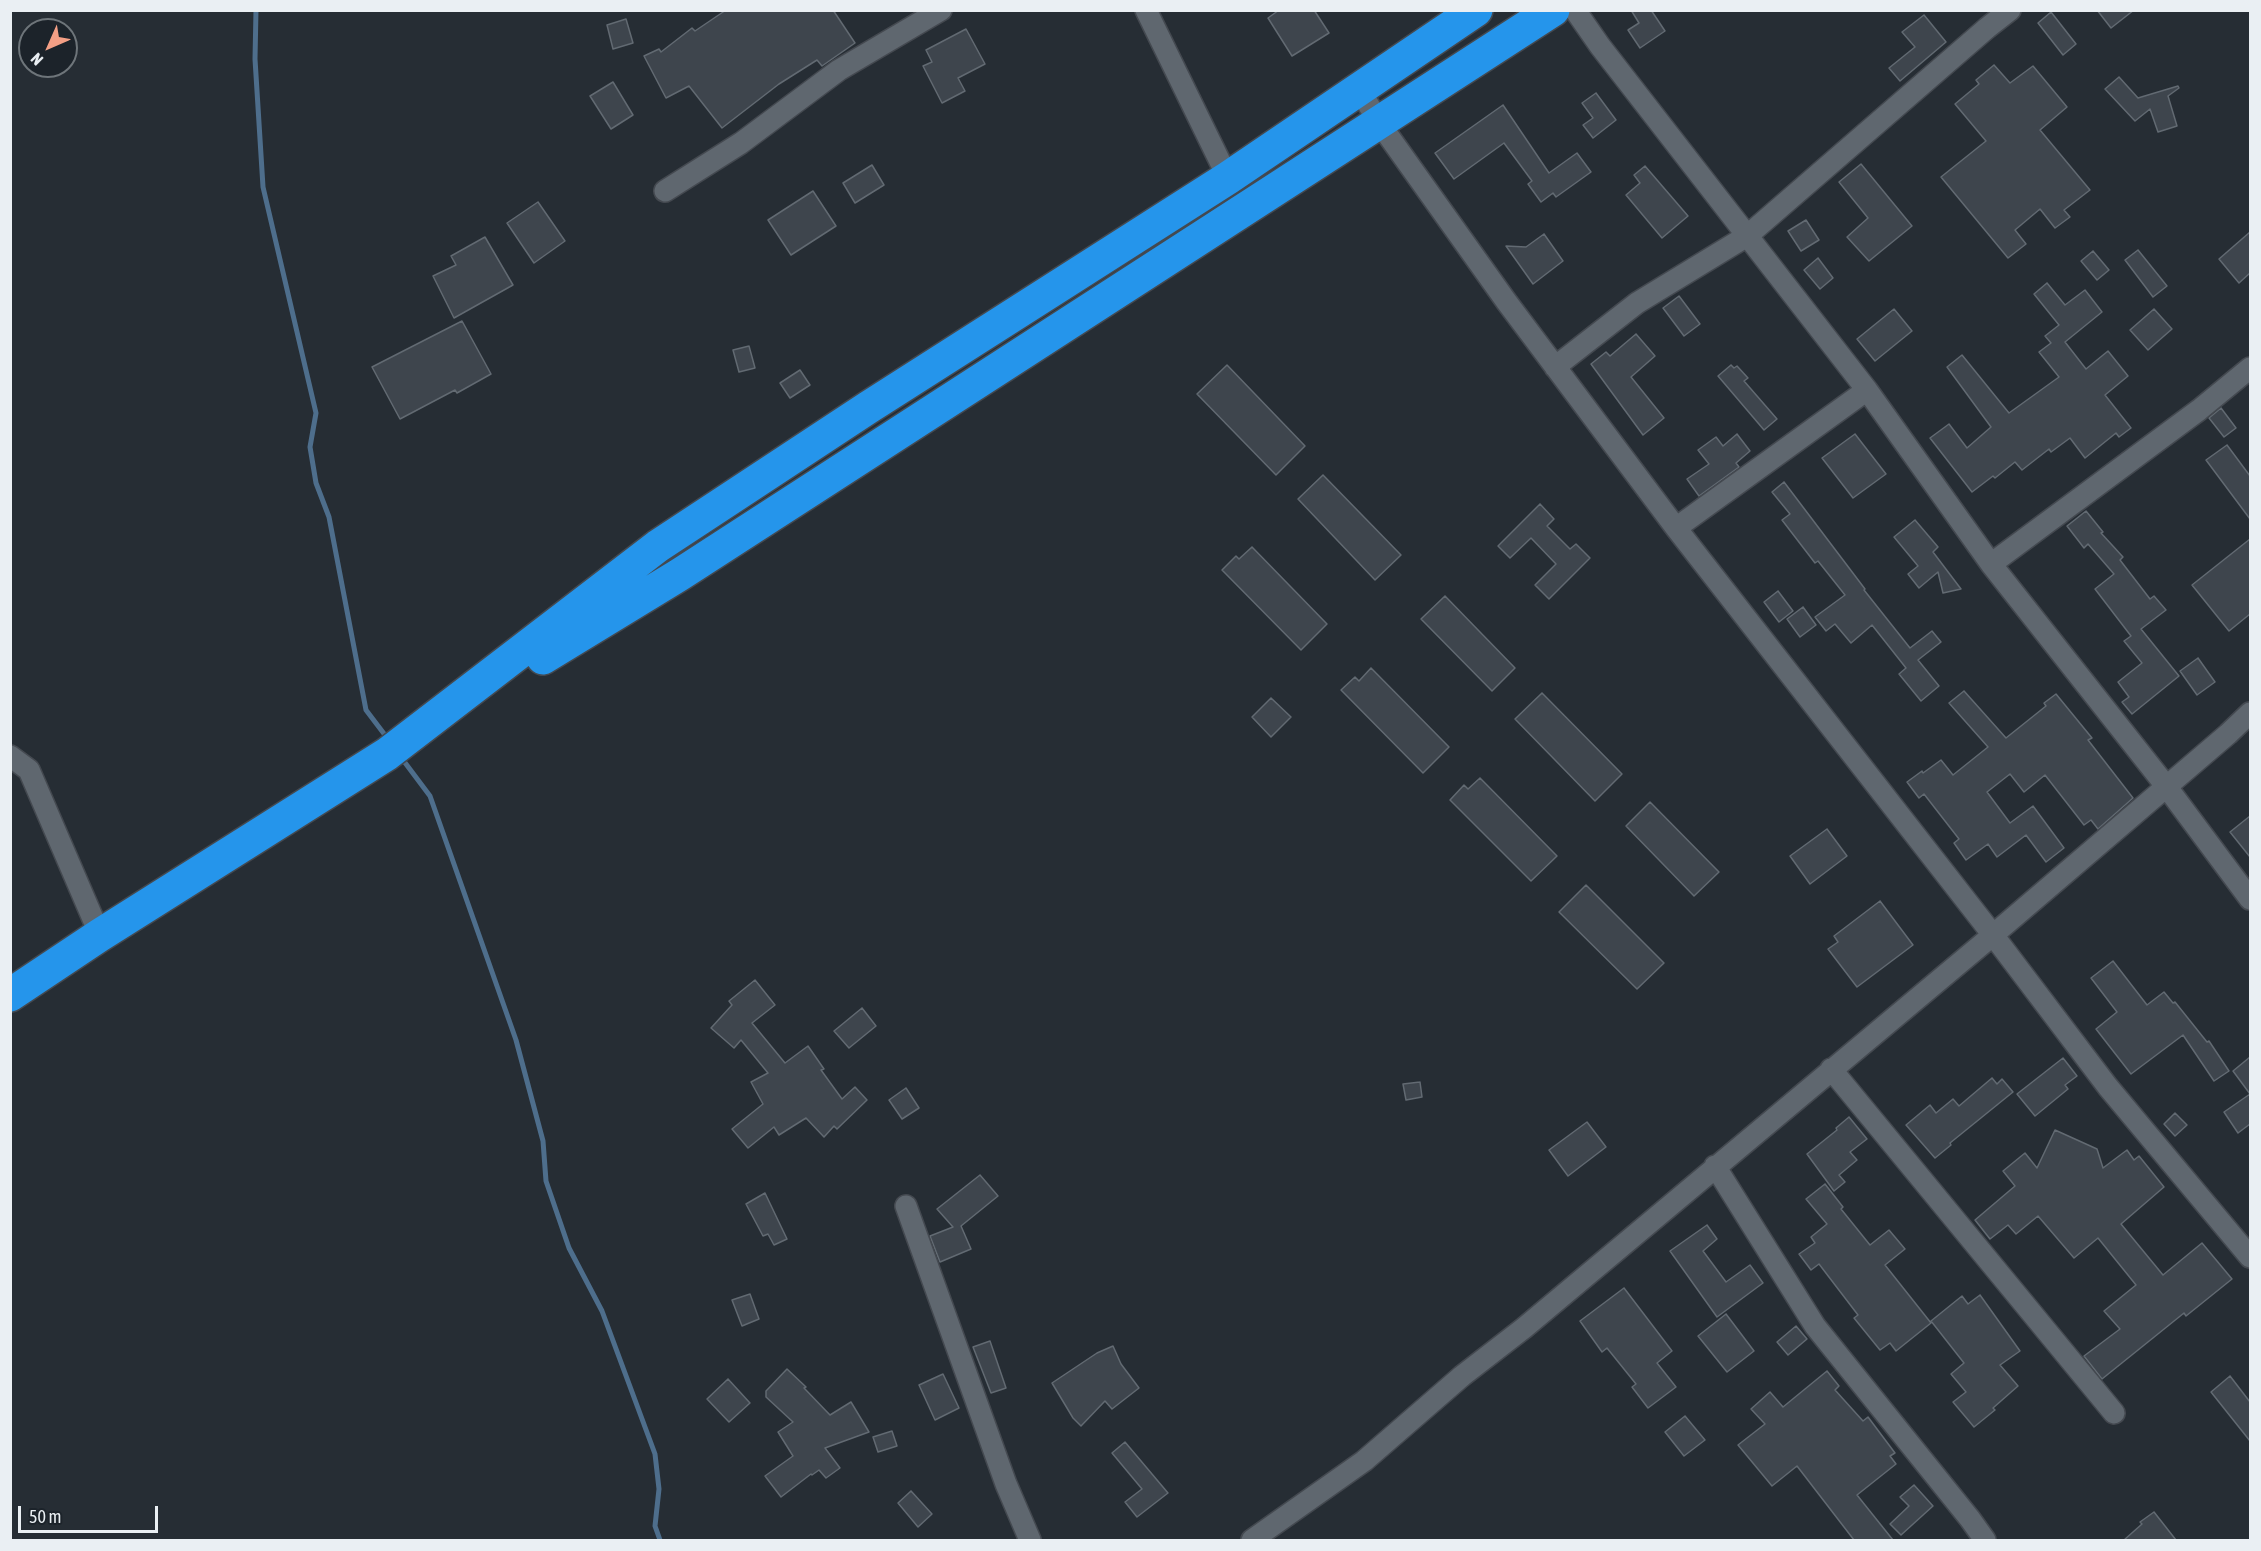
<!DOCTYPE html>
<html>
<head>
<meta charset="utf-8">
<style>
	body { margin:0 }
	#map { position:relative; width:2261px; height:1551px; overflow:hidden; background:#262d34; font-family:"Asap Condensed",sans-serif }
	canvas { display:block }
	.frame { position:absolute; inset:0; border:12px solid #eaeff3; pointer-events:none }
	.north { position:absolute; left:18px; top:18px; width:60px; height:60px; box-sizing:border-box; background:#1c232a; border:2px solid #6e757a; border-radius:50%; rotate:225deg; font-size:16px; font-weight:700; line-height:24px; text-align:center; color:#eaeff3 }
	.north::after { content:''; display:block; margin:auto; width:21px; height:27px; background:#f39f85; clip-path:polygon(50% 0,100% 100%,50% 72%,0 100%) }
	.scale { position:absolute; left:18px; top:1506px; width:140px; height:27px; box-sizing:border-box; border:3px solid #eaeff3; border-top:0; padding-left:8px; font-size:18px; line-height:21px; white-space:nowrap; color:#eaeff3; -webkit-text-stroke:4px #1c232a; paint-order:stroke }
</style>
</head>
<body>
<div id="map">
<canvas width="2261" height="1551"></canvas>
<div class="frame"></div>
<div class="north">N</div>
<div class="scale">50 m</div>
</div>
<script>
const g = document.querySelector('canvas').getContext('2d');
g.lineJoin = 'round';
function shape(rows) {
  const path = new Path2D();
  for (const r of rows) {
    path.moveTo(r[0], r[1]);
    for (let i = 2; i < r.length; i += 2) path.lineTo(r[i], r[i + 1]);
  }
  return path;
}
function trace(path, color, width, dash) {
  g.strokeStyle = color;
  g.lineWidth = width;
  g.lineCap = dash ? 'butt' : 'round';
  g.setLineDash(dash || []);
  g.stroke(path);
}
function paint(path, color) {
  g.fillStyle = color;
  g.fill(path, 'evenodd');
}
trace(shape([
	[256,10,255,59,263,187,316,413,310,447,316,483,329,517,366,710,388,739],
	[400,756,430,796,516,1040,543,1141,546,1181,569,1248,602,1311,655,1454,659,1489,655,1526,660,1540]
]), '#4e6e8c', 5);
const building = shape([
	[726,10,833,10,855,43,822,66,817,60,779,84,722,128,689,86,666,98,644,56,659,49,661,52,692,28,695,31,726,10],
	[1279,10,1314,10,1329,33,1292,56,1268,18,1279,10],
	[1631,10,1651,10,1665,31,1640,48,1628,30,1639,23,1631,10],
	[2097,10,2134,10,2111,28,2097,10],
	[2051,12,2076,44,2063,55,2038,23,2051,12],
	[1924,15,1946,42,1900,81,1889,68,1915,47,1902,32,1924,15],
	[626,19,633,43,613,49,607,25,626,19],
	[966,29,985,64,958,78,965,91,942,103,923,66,932,62,926,50,966,29],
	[1994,65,2010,83,2033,66,2067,107,2040,130,2090,190,2064,210,2070,217,2055,228,2040,209,2015,230,2026,244,2008,258,1941,177,1986,141,1955,104,1979,84,1976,80,1994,65],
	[2119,77,2138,98,2178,86,2179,88,2168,96,2177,126,2158,132,2150,109,2135,121,2105,89,2119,77],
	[613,82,633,115,611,129,590,96,613,82],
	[1596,93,1616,120,1593,138,1583,125,1593,118,1582,103,1596,93],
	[1503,105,1549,173,1577,153,1591,172,1556,197,1553,193,1541,202,1528,184,1532,181,1504,143,1454,179,1435,153,1503,105],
	[1861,164,1912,226,1869,261,1847,237,1868,218,1839,182,1861,164],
	[872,165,884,185,855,203,843,183,872,165],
	[1645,166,1688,216,1662,238,1626,195,1640,183,1634,175,1645,166],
	[813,191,836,226,791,255,768,220,813,191],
	[538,202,565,241,534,263,507,223,538,202],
	[1806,220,1819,240,1801,251,1788,231,1806,220],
	[2250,232,2250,273,2239,283,2219,259,2250,232],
	[1544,234,1563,261,1533,284,1506,246,1526,247,1544,234],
	[485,237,513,285,454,318,433,276,456,265,451,256,485,237],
	[2138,250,2167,286,2153,297,2125,260,2138,250],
	[2093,251,2109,270,2097,280,2081,261,2093,251],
	[1818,258,1833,278,1820,289,1804,270,1818,258],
	[2047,283,2065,305,2085,290,2102,312,2065,342,2086,369,2108,351,2128,376,2105,395,2131,428,2119,437,2116,433,2085,458,2070,438,2051,452,2049,449,2022,470,2015,462,1995,478,1993,476,1972,492,1930,438,1949,424,1967,448,1991,427,1947,367,1962,355,2009,413,2059,377,2039,352,2051,343,2045,336,2059,325,2034,294,2047,283],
	[1679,296,1700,324,1684,336,1663,308,1679,296],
	[1894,309,1912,331,1875,361,1857,339,1894,309],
	[2154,309,2172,329,2148,350,2130,330,2154,309],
	[462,321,491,374,457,393,455,390,400,419,372,367,462,321],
	[1636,334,1655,356,1631,377,1664,418,1643,435,1591,364,1606,352,1610,356,1636,334],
	[749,346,755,368,739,372,733,350,749,346],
	[1227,365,1305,446,1276,475,1197,394,1227,365],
	[1731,365,1734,368,1737,366,1748,378,1744,381,1777,419,1764,430,1718,376,1731,365],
	[800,370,810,385,790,398,780,383,800,370],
	[2221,408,2236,428,2224,437,2209,418,2221,408],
	[1737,434,1750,451,1736,463,1739,467,1699,496,1687,479,1709,464,1698,450,1716,437,1723,446,1737,434],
	[1855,434,1886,474,1853,498,1822,458,1855,434],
	[2227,445,2250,476,2250,519,2206,460,2227,445],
	[1323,475,1401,555,1375,580,1298,499,1323,475],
	[1784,482,1865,589,1864,590,1910,648,1932,631,1941,642,1918,660,1939,686,1921,701,1899,674,1906,668,1872,625,1851,643,1835,624,1826,631,1815,617,1845,595,1818,561,1815,563,1782,520,1790,514,1772,492,1784,482],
	[1540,504,1554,519,1547,526,1570,549,1576,544,1590,558,1549,599,1535,585,1556,564,1531,538,1510,558,1498,546,1540,504],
	[2086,511,2103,532,2101,533,2123,557,2120,560,2150,599,2154,596,2166,610,2141,629,2179,676,2132,714,2122,702,2129,697,2118,682,2142,663,2124,641,2131,636,2095,589,2114,574,2088,544,2084,548,2067,526,2086,511],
	[1915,520,1938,547,1933,552,1961,589,1943,593,1938,572,1919,588,1908,574,1918,566,1894,537,1915,520],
	[2250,539,2250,614,2229,631,2192,585,2250,539],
	[1252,547,1327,624,1301,650,1222,570,1236,556,1239,559,1252,547],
	[1778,591,1793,611,1779,622,1764,602,1778,591],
	[1445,596,1515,668,1492,691,1421,619,1445,596],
	[1803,607,1816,625,1800,637,1787,619,1803,607],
	[2198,658,2215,682,2197,695,2180,671,2198,658],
	[1371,668,1449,747,1423,773,1341,690,1355,677,1359,681,1371,668],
	[1964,691,2006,738,2046,706,2044,703,2056,694,2092,738,2088,740,2133,798,2098,829,2091,820,2084,825,2045,775,2024,792,2010,774,1987,792,2010,823,2033,806,2064,848,2046,862,2026,835,1997,857,1988,844,1966,860,1954,843,1959,839,1924,794,1919,798,1907,782,1922,771,1923,773,1941,760,1953,775,1988,747,1949,703,1964,691],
	[1542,693,1622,774,1595,801,1515,719,1542,693],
	[1271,698,1291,717,1271,737,1252,717,1271,698],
	[1480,778,1557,856,1531,881,1450,800,1464,785,1468,789,1480,778],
	[1650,802,1719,872,1694,896,1626,826,1650,802],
	[2250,816,2250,857,2230,832,2250,816],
	[1827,829,1847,856,1810,884,1790,856,1827,829],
	[1586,885,1664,963,1637,989,1559,912,1586,885],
	[1880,901,1913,945,1857,987,1828,949,1838,942,1834,936,1880,901],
	[2113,961,2147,1005,2164,992,2173,1003,2175,1002,2207,1042,2209,1041,2229,1071,2214,1081,2183,1035,2131,1074,2096,1029,2117,1012,2091,978,2113,961],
	[755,980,775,1005,752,1023,785,1063,808,1046,824,1069,821,1070,842,1099,855,1087,867,1100,837,1129,834,1126,824,1137,806,1118,779,1135,774,1127,748,1148,732,1129,763,1104,751,1082,768,1073,741,1040,734,1048,711,1028,732,1005,729,1001,755,980],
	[862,1008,876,1026,849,1048,834,1031,862,1008],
	[2250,1057,2250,1124,2238,1133,2224,1112,2250,1094,2233,1071,2250,1057],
	[2063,1058,2077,1076,2065,1085,2068,1089,2035,1116,2017,1094,2063,1058],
	[1992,1078,1997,1084,2002,1079,2013,1092,1950,1143,1951,1145,1935,1158,1906,1125,1930,1105,1936,1113,1953,1099,1959,1106,1992,1078],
	[1420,1082,1422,1097,1406,1100,1403,1084,1420,1082],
	[906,1088,919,1108,902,1119,889,1100,906,1088],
	[2175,1113,2187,1125,2175,1136,2164,1124,2175,1113],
	[1849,1117,1867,1139,1850,1152,1857,1160,1839,1175,1845,1182,1834,1191,1807,1154,1837,1130,1836,1128,1849,1117],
	[1587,1122,1606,1147,1568,1176,1549,1150,1587,1122],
	[2055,1130,2097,1149,2103,1168,2127,1150,2134,1160,2139,1156,2164,1187,2121,1224,2163,1275,2202,1243,2232,1279,2186,1316,2184,1313,2102,1379,2084,1356,2120,1329,2104,1311,2136,1285,2098,1238,2074,1258,2038,1216,2016,1234,2008,1225,1990,1239,1975,1220,2015,1186,2003,1171,2025,1153,2037,1168,2055,1130],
	[980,1175,998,1196,961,1226,971,1249,940,1262,930,1236,953,1227,937,1209,980,1175],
	[1825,1184,1843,1207,1841,1209,1870,1245,1889,1230,1905,1249,1885,1265,1931,1323,1896,1351,1890,1343,1880,1350,1854,1318,1858,1315,1819,1264,1811,1270,1799,1254,1815,1243,1811,1237,1827,1224,1806,1199,1825,1184],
	[765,1193,787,1239,774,1245,768,1234,763,1236,746,1204,765,1193],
	[1707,1225,1717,1239,1703,1251,1726,1282,1750,1265,1763,1283,1717,1317,1670,1251,1707,1225],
	[1624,1288,1672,1351,1657,1363,1676,1387,1648,1408,1632,1387,1636,1384,1607,1348,1602,1352,1580,1321,1624,1288],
	[750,1294,759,1319,742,1326,732,1300,750,1294],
	[1980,1295,2020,1351,2000,1365,2018,1386,1993,1408,1995,1410,1974,1427,1953,1402,1966,1392,1951,1374,1964,1363,1931,1321,1962,1296,1968,1304,1980,1295],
	[1726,1314,1754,1351,1727,1372,1698,1336,1726,1314],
	[1796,1326,1807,1339,1788,1355,1777,1342,1796,1326],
	[990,1341,1006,1388,991,1393,973,1347,990,1341],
	[1113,1346,1121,1364,1139,1388,1112,1409,1105,1401,1081,1426,1073,1418,1052,1383,1097,1353,1113,1346],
	[787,1369,806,1387,804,1388,830,1415,851,1402,869,1432,825,1448,840,1468,826,1478,819,1470,812,1475,811,1474,781,1497,765,1476,793,1456,778,1432,793,1422,766,1397,766,1391,787,1369],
	[1827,1371,1839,1386,1835,1390,1863,1421,1868,1417,1895,1453,1890,1456,1896,1464,1857,1495,1893,1540,1854,1540,1797,1466,1772,1486,1738,1445,1765,1424,1751,1409,1770,1392,1783,1407,1827,1371],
	[943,1374,959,1408,935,1420,919,1385,943,1374],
	[2230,1376,2250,1402,2250,1441,2211,1392,2230,1376],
	[728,1379,750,1403,729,1422,707,1399,728,1379],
	[1685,1416,1705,1440,1684,1456,1665,1432,1685,1416],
	[892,1431,897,1446,878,1452,873,1437,892,1431],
	[1125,1442,1168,1493,1137,1517,1125,1502,1142,1489,1112,1453,1125,1442],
	[1914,1485,1933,1506,1901,1535,1890,1524,1909,1506,1900,1497,1914,1485],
	[911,1491,932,1514,918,1527,898,1503,911,1491],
	[2154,1512,2176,1540,2124,1540,2142,1524,2140,1522,2154,1512]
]);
paint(building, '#3e454d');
trace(building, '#626a72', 1.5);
const street = shape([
	[1146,10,1228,178],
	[1575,10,1600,46,1867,390,1991,564,2166,786,2250,899],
	[1359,89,1380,124,1506,301,1676,528,1993,935,2108,1087,2250,1257],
	[665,191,741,143,839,70,941,10],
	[1555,367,1637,303,1747,236,1987,28,2010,10],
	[1676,528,1867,390],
	[1991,564,2199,410,2250,368],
	[10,756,29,770,100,935],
	[1831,1069,2114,1413],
	[1715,1166,1815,1326,1970,1519,1985,1540],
	[906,1206,1006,1484,1030,1540],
	[1252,1540,1364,1461,1462,1376,1524,1328,1993,935,2228,734,2250,713]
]);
const highway = shape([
	[543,658,679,575,1553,10],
	[10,995,100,935,387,754,658,546,869,407,1228,178,1476,10]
]);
trace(street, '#444950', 24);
trace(highway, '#444950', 36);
trace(street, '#5f676f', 21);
trace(highway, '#2595eb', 33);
</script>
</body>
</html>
